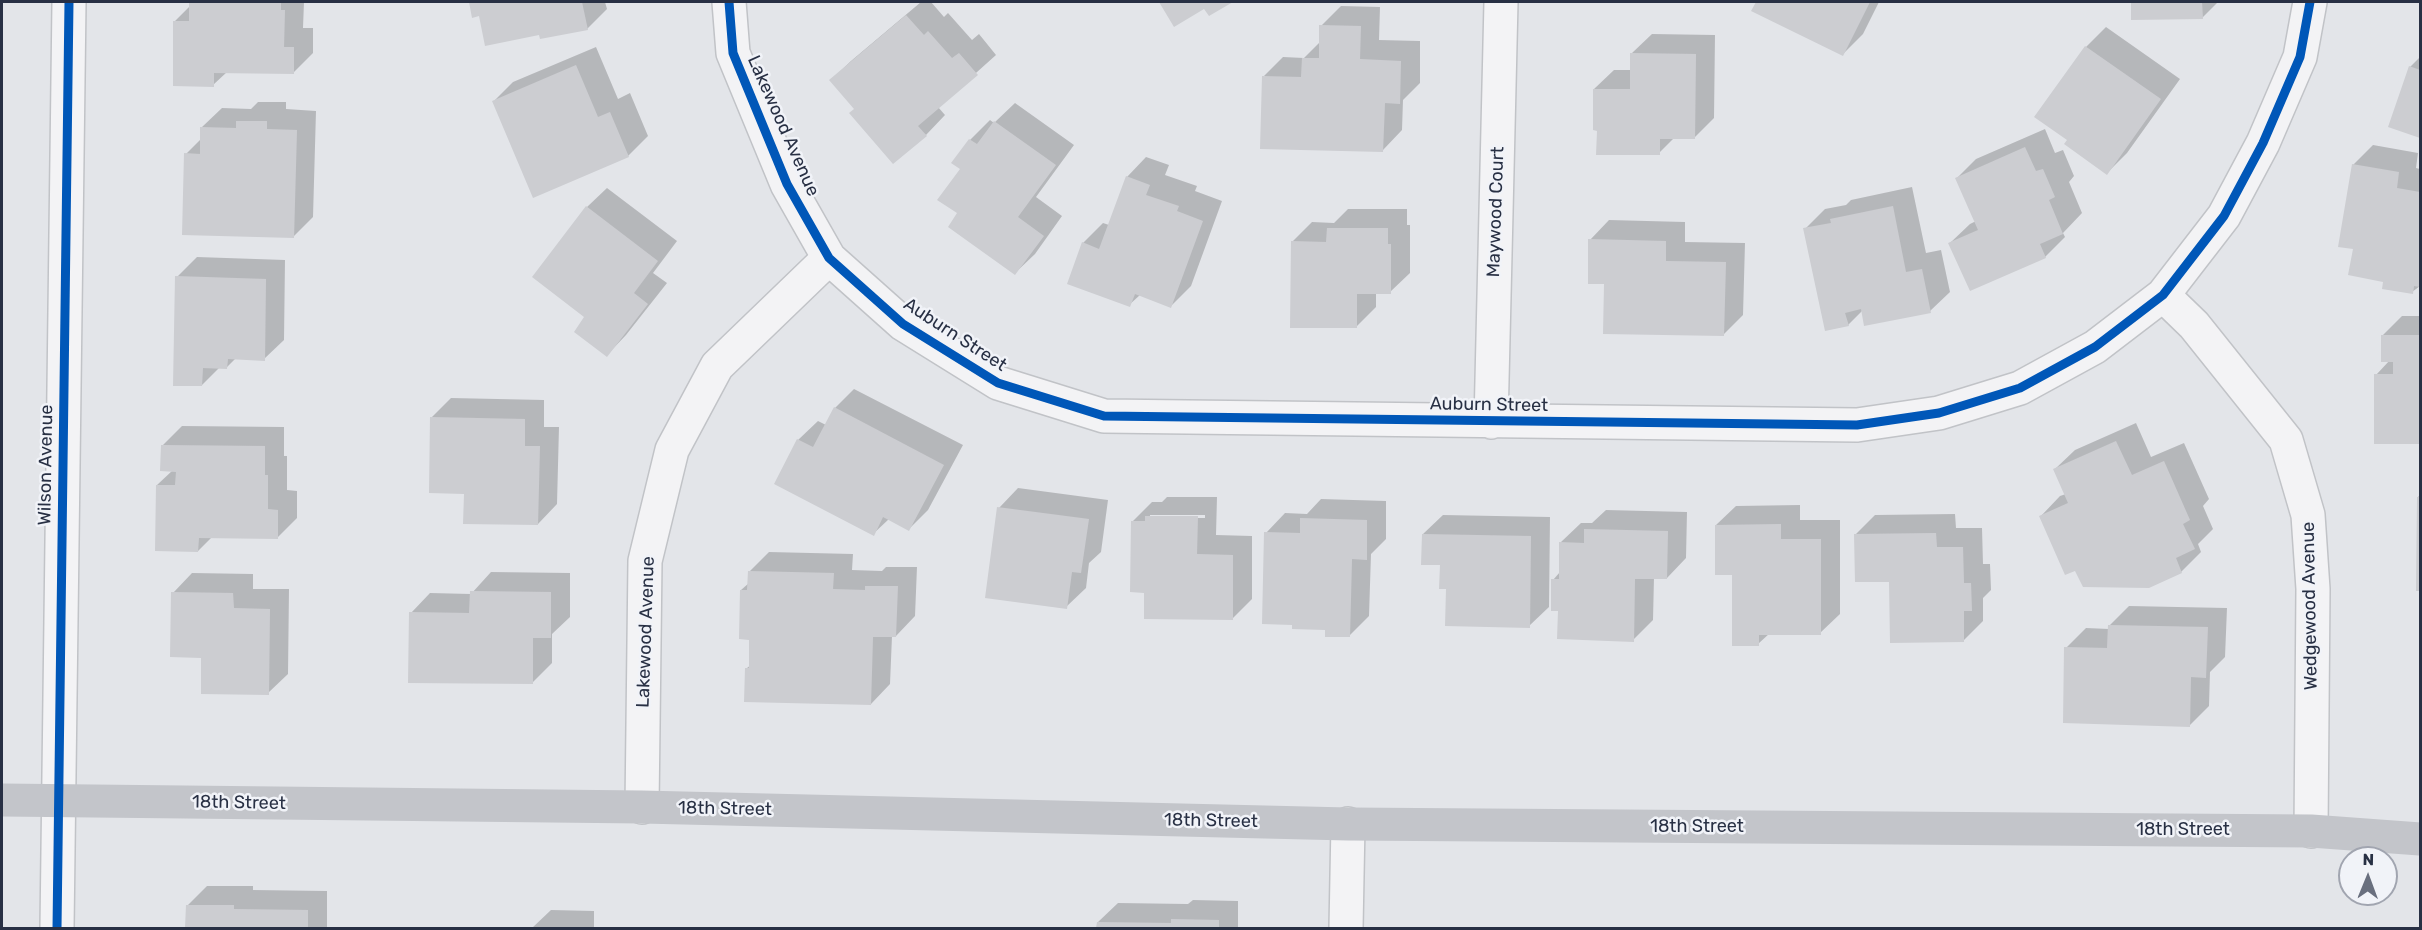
<!DOCTYPE html>
<html>
<head>
<meta charset="utf-8">
<style>
	body { margin:0 }
	#map { position:relative; width:2422px; height:930px; overflow:hidden; background:#e3e5e9; font-family:Rubik,sans-serif }
	canvas { display:block }
	.frame { position:absolute; inset:0; border:3px solid #283044; pointer-events:none }
	.north { position:absolute; left:2338px; top:846px; width:60px; height:60px; box-sizing:border-box; background:#f1f3f8; border:2px solid #a1a5b0; border-radius:50%; rotate:1deg; font-size:16px; font-weight:700; line-height:24px; text-align:center; color:#283044 }
	.north::after { content:''; display:block; margin:auto; width:21px; height:27px; background:#696f7e; clip-path:polygon(50% 0,100% 100%,50% 72%,0 100%) }
</style>
</head>
<body>
<div id="map">
<canvas width="2422" height="930"></canvas>
<div class="frame"></div>
<div class="north">N</div>
</div>
<script>
const g = document.querySelector('canvas').getContext('2d');
g.lineJoin = 'round';
function paint(path, color) {
  g.fillStyle = color;
  g.fill(path, 'evenodd');
}
function shape(rows) {
  const path = new Path2D();
  for (const r of rows) {
    path.moveTo(r[0], r[1]);
    for (let i = 2; i < r.length; i += 2) path.lineTo(r[i], r[i + 1]);
  }
  return path;
}
function trace(path, color, width, dash) {
  g.strokeStyle = color;
  g.lineWidth = width;
  g.lineCap = dash ? 'butt' : 'round';
  g.setLineDash(dash || []);
  g.stroke(path);
}
function label(font, color, halo, rows, align = 'center') {
  g.font = font + ' Rubik,sans-serif';
  g.lineWidth = 5;
  g.setLineDash([]);
  g.textBaseline = 'middle';
  g.strokeStyle = halo;
  g.fillStyle = color;
  for (const [text, x, y, turn = 0] of rows) {
    g.save();
    g.translate(x, y);
    g.rotate((+turn || 0) * Math.PI / 180);
    g.textAlign = isNaN(turn) ? turn : align;
    if (halo) g.strokeText(text, 0, 0);
    g.fillText(text, 0, 0);
    g.restore();
  }
}
paint(shape([
	[191,2,304,2,303,28,313,28,313,53,293,73,227,72,213,85,175,21,190,6],
	[470,2,605,2,607,9,587,29,541,33,480,14,473,16],
	[921,2,931,2,944,17,948,13,972,40,979,34,996,55,938,107,945,115,926,135,856,109,831,80,851,61],
	[1160,2,1230,2,1209,14,1204,7,1175,25],
	[1757,2,1879,2,1863,34,1843,54,1753,10],
	[2133,2,2218,2,2202,18,2133,18],
	[1341,6,1380,7,1379,40,1420,41,1420,83,1403,100,1402,130,1383,150,1264,76,1283,57,1304,58,1321,41,1321,26],
	[2106,27,2180,79,2127,153,2107,173,2069,140,2036,117,2086,47],
	[1652,34,1715,35,1714,118,1694,138,1675,137,1659,153,1598,129,1594,89,1614,70,1632,70,1632,53],
	[596,47,618,99,630,93,648,136,628,156,493,102,513,82],
	[2420,57,2420,137,2390,126,2410,67],
	[258,102,286,102,286,109,316,111,313,217,293,237,186,154,202,138,202,127,222,108,251,109],
	[1015,103,1074,145,1036,197,1062,216,1035,254,1015,273,959,213,962,169,954,163,970,140,990,120,994,123],
	[2045,129,2055,153,2063,150,2074,176,2069,182,2082,213,2063,233,2065,237,2045,257,1950,243,1970,224,1976,221,1957,178,1976,159],
	[2373,145,2418,153,2416,168,2420,169,2420,286,2412,292,2385,280,2353,165],
	[1146,157,1169,165,1165,175,1197,186,1195,191,1222,201,1191,286,1171,306,1140,295,1129,305,1083,243,1103,223,1109,225,1127,177],
	[1912,187,1926,253,1941,250,1950,292,1930,311,1863,310,1848,325,1805,229,1825,209,1846,205,1851,200],
	[607,188,677,241,653,273,667,283,626,335,607,355,586,317,587,207],
	[1348,209,1407,209,1407,225,1410,225,1410,273,1390,292,1376,293,1376,307,1356,327,1292,242,1312,222,1334,223],
	[1609,220,1685,222,1685,242,1745,243,1743,315,1724,334,1590,240],
	[197,257,285,260,284,340,264,359,236,358,227,367,220,367,202,385,177,277],
	[2402,316,2420,316,2420,441,2418,443,2376,375,2390,360,2382,336],
	[854,389,963,445,928,510,909,529,889,519,873,534,798,440,818,421,826,425,835,408],
	[451,398,544,400,544,427,559,427,557,504,538,524,465,492,431,418],
	[2136,423,2151,457,2184,443,2209,499,2203,506,2213,529,2198,544,2201,552,2181,572,2076,569,2041,516,2060,496,2066,494,2055,469,2075,450],
	[182,426,284,427,284,456,287,456,287,490,297,491,297,518,277,538,212,537,198,551,157,485,173,470,162,446],
	[1018,488,1108,500,1101,552,1089,563,1086,588,1066,607,999,508],
	[2420,495,2420,589,2417,589,2418,497],
	[1167,497,1217,497,1216,535,1252,536,1252,599,1232,619,1146,591,1132,522,1152,502,1162,502],
	[1150,515,1205,515,1205,518,1150,518],
	[1321,499,1386,501,1386,539,1371,554,1369,616,1349,636,1326,628,1266,533,1285,513,1307,514],
	[1800,505,1800,520,1840,520,1840,614,1820,633,1770,633,1758,644,1716,525,1736,506],
	[1606,510,1687,512,1686,558,1667,578,1654,577,1653,620,1633,640,1559,610,1553,580,1560,572,1561,542,1581,523,1592,523],
	[1955,514,1956,528,1982,528,1983,564,1990,564,1991,590,1983,598,1983,621,1964,640,1891,580,1855,535,1875,515],
	[1443,515,1550,517,1549,607,1529,626,1441,564,1423,534],
	[769,552,853,554,852,570,882,571,886,567,917,567,915,616,896,636,892,636,890,684,871,704,747,668,751,665,751,638,741,590,749,583,749,572],
	[491,572,570,573,570,617,552,634,552,663,533,682,411,613,430,593,471,594],
	[192,573,253,574,253,589,289,589,288,674,268,693,203,656,173,593],
	[2129,606,2227,608,2225,657,2210,672,2209,706,2190,725,2066,648,2086,628,2109,629,2109,626],
	[207,886,253,886,253,890,327,891,327,928,187,928,187,906],
	[1193,900,1238,901,1238,928,1098,928,1098,922,1118,903,1188,904],
	[551,910,594,911,594,928,492,928,532,928]
]), '#0003');
paint(shape([
	[189,2,281,2,281,10,285,10,284,47,294,47,294,74,214,73,214,87,173,86,173,21,189,21],
	[469,2,582,2,588,30,540,39,539,35,485,46,479,16,472,18],
	[1159,2,1233,2,1209,16,1204,9,1174,27],
	[1756,2,1870,2,1843,56,1751,11],
	[2131,2,2202,2,2203,19,2131,20],
	[906,15,924,35,928,31,952,58,959,53,978,75,918,126,927,136,893,164,849,113,854,109,829,80],
	[1319,25,1361,26,1360,59,1401,61,1400,104,1385,103,1383,152,1260,149,1262,76,1301,77,1302,58,1319,58],
	[2085,46,2161,99,2107,175,2064,144,2067,140,2034,117],
	[1630,53,1696,54,1695,139,1660,139,1660,155,1596,155,1597,131,1593,130,1593,89,1630,89],
	[576,65,598,117,610,112,629,157,533,198,492,101],
	[2409,66,2420,70,2420,138,2388,127],
	[236,121,267,121,267,129,297,130,294,238,182,235,184,153,200,154,200,127,236,128],
	[994,121,1056,165,1018,217,1044,236,1015,275,948,227,957,213,937,200,960,169,951,163,969,139,977,144],
	[2025,147,2036,171,2043,169,2055,197,2049,200,2063,234,2040,244,2046,258,1970,291,1948,243,1978,230,1955,178],
	[2352,164,2399,172,2397,188,2420,192,2420,287,2414,286,2413,294,2382,289,2383,282,2348,275,2353,249,2338,247],
	[1126,176,1150,185,1146,195,1179,206,1177,211,1203,221,1171,308,1135,294,1130,307,1067,284,1082,242,1099,249],
	[586,206,658,261,634,293,648,304,607,357,574,332,584,317,532,277],
	[1893,206,1906,272,1922,269,1931,313,1864,326,1861,309,1845,313,1849,326,1825,331,1803,228,1831,223,1830,219],
	[1327,228,1388,228,1388,244,1391,244,1391,294,1357,294,1357,328,1290,328,1291,241,1326,242],
	[1588,239,1666,241,1666,261,1726,262,1724,336,1603,334,1604,284,1588,284],
	[175,276,266,279,265,361,228,359,227,369,203,368,202,386,173,386],
	[2381,335,2420,335,2419,444,2374,444,2374,374,2393,374,2393,362,2381,362],
	[834,407,944,465,909,531,883,517,874,536,774,484,797,439,813,447],
	[430,417,525,419,525,446,540,446,538,525,463,524,464,494,429,493],
	[2116,441,2132,475,2164,461,2190,520,2183,524,2195,549,2176,558,2182,573,2149,588,2083,587,2075,571,2065,575,2039,516,2068,503,2053,469],
	[161,445,265,446,265,475,268,475,268,509,278,510,278,539,199,538,198,552,155,551,156,485,175,485,176,472,160,471],
	[2417,497,2420,497,2420,591,2416,591],
	[997,507,1089,519,1081,573,1072,572,1067,609,985,598],
	[1145,516,1198,516,1197,554,1233,555,1233,620,1144,619,1144,593,1130,592,1131,521,1145,521],
	[1300,518,1367,520,1367,560,1352,559,1350,637,1325,637,1325,630,1292,629,1292,625,1262,624,1264,532,1300,533],
	[1781,524,1781,539,1821,539,1821,635,1759,635,1759,646,1732,646,1732,575,1715,575,1715,525],
	[1584,529,1668,531,1667,579,1635,579,1634,642,1557,639,1558,611,1551,611,1551,579,1559,579,1559,542,1584,543],
	[1936,533,1937,547,1963,547,1964,583,1971,583,1972,611,1964,611,1964,642,1890,643,1889,582,1855,582,1854,534],
	[1422,534,1531,536,1530,628,1445,626,1446,589,1439,589,1440,565,1421,565],
	[748,571,834,573,833,589,865,590,865,586,898,586,896,637,873,637,871,705,744,702,745,668,749,668,749,640,739,639,740,590,747,590],
	[470,591,551,592,551,638,533,638,533,684,408,683,409,612,469,613],
	[171,592,233,593,234,608,270,609,269,695,201,694,201,658,170,657],
	[2108,625,2208,627,2206,678,2191,677,2190,727,2063,723,2064,647,2107,648],
	[186,905,234,905,234,909,308,910,308,928,185,928],
	[1171,919,1219,920,1219,928,1096,928,1097,922,1171,923]
]), '#cccdd1');
const minor = shape([
	[729,2,733,53,787,184,829,258,903,324,998,383,1104,416,1857,425,1939,413,2020,388,2095,347,2163,295,2224,216,2263,143,2300,57,2310,2],
	[2163,295,2194,325,2286,440,2308,515,2313,589,2311,831],
	[1491,422,1501,2],
	[642,807,645,561,672,450,717,366,829,258],
	[57,928,69,2],
	[1346,928,1348,824]
]);
trace(minor, '#c1c3c7', 36);
trace(minor, '#f3f3f5', 33);
trace(shape([
	[2,800,642,807,1348,824,2311,831,2420,839]
]), '#c3c5ca', 33);
trace(shape([
	[729,2,733,53,787,184,829,258,903,324,998,383,1104,416,1857,425,1939,413,2020,388,2095,347,2163,295,2224,216,2263,143,2300,57,2310,2],
	[57,928,69,2]
]), '#0057b8', 9);
label('18px', '#283044', '#f1f3f8', [
	["Lakewood Avenue",783,126,66],
	["Maywood Court",1496,212,-88],
	["Auburn Street",955,335,33],
	["Auburn Street",1489,405,1],
	["Wilson Avenue",46,465,-89],
	["Wedgewood Avenue",2310,606,-91],
	["Lakewood Avenue",646,632,-88],
	["18th Street",239,803,1],
	["18th Street",725,809,1],
	["18th Street",1211,821,1],
	["18th Street",1697,827],
	["18th Street",2183,830]
]);
</script>
</body>
</html>
